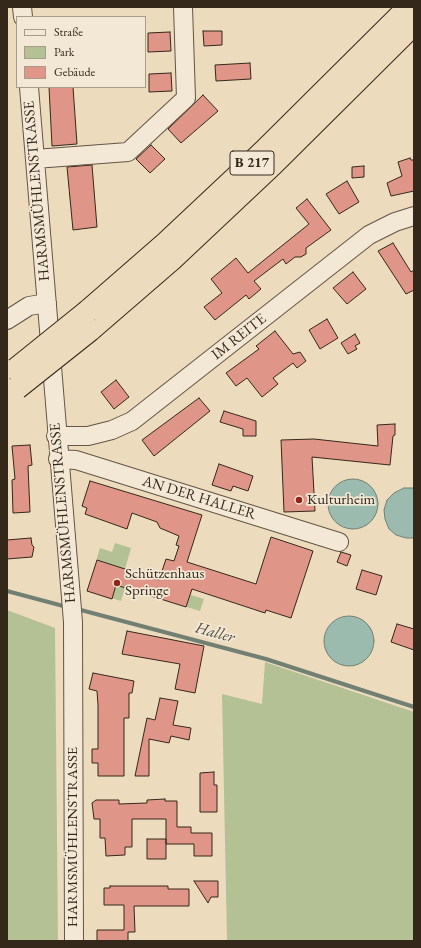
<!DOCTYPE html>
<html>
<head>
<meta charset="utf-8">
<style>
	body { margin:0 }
	#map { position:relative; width:421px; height:948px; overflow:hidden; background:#eddbbe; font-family:"EB Garamond",serif }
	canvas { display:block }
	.frame { position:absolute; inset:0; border:8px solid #34281a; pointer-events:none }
	.legend { position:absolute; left:16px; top:16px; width:130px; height:72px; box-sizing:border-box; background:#f3e8d5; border:1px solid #a79b8a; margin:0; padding:5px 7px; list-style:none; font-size:12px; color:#34281a }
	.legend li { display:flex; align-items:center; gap:8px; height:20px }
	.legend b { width:20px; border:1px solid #a79b8a }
</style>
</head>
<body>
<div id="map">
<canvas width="421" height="948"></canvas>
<div class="frame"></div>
<ul class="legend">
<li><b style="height:5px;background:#f3e8d5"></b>Straße</li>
<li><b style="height:11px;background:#b4c195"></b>Park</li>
<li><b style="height:11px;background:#df9588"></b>Gebäude</li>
</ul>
</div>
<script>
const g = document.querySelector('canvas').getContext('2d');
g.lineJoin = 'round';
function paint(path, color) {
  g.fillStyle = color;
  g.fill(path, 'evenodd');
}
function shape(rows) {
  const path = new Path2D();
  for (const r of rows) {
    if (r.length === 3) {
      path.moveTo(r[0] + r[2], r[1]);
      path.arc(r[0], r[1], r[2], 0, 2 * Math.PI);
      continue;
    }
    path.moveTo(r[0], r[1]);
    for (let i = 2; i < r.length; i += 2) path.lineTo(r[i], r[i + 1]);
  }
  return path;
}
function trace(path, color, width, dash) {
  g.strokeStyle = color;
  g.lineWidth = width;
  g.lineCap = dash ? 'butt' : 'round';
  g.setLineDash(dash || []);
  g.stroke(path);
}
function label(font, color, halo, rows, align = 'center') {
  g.font = font + ' "EB Garamond",serif';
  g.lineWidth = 3.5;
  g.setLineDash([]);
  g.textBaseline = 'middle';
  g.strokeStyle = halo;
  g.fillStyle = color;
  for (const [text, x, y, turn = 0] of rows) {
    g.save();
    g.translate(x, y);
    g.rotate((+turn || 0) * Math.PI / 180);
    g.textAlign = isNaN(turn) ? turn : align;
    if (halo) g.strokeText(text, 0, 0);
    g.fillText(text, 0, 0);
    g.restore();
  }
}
paint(shape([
	[115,543,131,548,125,569,138,573,139,570,151,573,149,582,204,599,200,611,125,588,121,601,102,595,111,566,96,561,100,548,112,552],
	[7,610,55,628,58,941,7,941],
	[265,662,414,712,414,941,227,941,222,694,262,704]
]), '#b4c195');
const water = shape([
	[353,504,25],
	[404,488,414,488,414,538,406,538,396,535,389,529,385,519,384,510,387,500,394,493,404,488],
	[349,641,25]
]);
paint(water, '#9abbad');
trace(water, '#718072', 1);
trace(shape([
	[7,591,67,607],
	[77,609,266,659,414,707]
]), '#718072', 4);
const building = shape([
	[203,31,222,31,222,45,204,46,203,31],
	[170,32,171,51,148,52,148,33,170,32],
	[250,63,251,79,216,81,215,65,250,63],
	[171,73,172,91,149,92,149,74,171,73],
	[49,87,73,87,77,144,52,146,49,87],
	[203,95,218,111,181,143,168,129,203,95],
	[151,145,165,159,150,173,136,159,151,145],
	[410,158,411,160,414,160,414,191,391,196,387,183,402,176,398,162,410,158],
	[92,165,97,227,73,230,67,167,92,165],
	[364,166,364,177,352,178,352,167,364,166],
	[347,181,359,202,339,214,326,194,347,181],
	[307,199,331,230,306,248,306,254,301,257,295,257,286,264,283,259,254,281,261,289,249,299,246,295,215,320,204,307,222,293,211,279,236,258,248,273,309,224,296,208,307,199],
	[393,243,411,272,414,270,414,290,406,294,378,251,393,243],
	[353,272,366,289,347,304,333,288,353,272],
	[327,319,338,338,320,349,309,330,327,319],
	[275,331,293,354,300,352,306,361,297,368,293,363,273,378,278,384,262,397,247,378,236,386,226,373,259,349,256,346,275,331],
	[355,334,360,343,355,346,357,349,348,354,341,343,355,334],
	[116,380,129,397,114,409,101,392,116,380],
	[199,398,210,411,154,456,142,440,199,398],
	[224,411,256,421,256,436,243,436,243,429,220,422,224,411],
	[395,424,395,435,393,436,390,465,312,457,315,511,284,512,281,440,314,439,378,446,377,425,395,424],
	[30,445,32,465,28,466,30,512,13,513,12,480,15,479,12,446,30,445],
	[219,464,253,476,248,491,233,486,231,491,212,485,219,464],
	[90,481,202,515,187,562,256,584,271,537,313,551,291,618,266,610,265,613,192,589,186,607,116,585,112,599,87,591,97,560,159,580,166,559,174,561,179,546,176,545,179,536,160,528,157,522,132,513,127,529,85,514,87,508,82,506,90,481],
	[31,538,32,545,34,547,32,557,7,559,7,540,31,538],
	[341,552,351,555,347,566,337,562,341,552],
	[362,570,382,576,376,595,356,589,362,570],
	[397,624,414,629,414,650,391,642,397,624],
	[127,631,204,646,195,693,175,689,180,664,122,654,127,631],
	[93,673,134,681,132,693,129,693,129,718,124,718,124,776,98,776,98,763,92,763,92,749,98,749,98,705,97,691,89,689,93,673],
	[160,698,178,701,173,725,191,728,189,740,171,736,169,743,149,739,149,776,135,776,147,718,155,720,160,698],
	[214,772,214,785,217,785,217,812,200,812,200,773,214,772],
	[165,799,165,801,177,801,177,827,191,827,191,833,212,833,212,856,194,856,194,844,166,844,166,819,132,819,132,847,125,847,125,855,106,856,105,838,100,838,100,819,94,819,92,803,96,800,119,800,119,804,147,803,147,800,165,799],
	[147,839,166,839,166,859,147,859,147,839],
	[194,881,218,881,218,897,211,897,208,903,194,881],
	[110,886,168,886,168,889,189,889,189,906,134,906,135,932,128,932,128,941,97,941,97,930,124,930,124,905,104,905,104,888,110,888,110,886]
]);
paint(building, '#df9588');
trace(building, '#34281a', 1);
const minor = shape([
	[22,7,23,17],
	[29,87,73,622,74,941],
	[35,159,128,152,186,98,183,7],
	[7,320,29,306,47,303],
	[56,436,88,436,112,430,132,421,369,235,395,222,414,216],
	[58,459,76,460,339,542]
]);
const highway = shape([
	[88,311,166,243,264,151,409,7],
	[90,330,171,260,273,164,414,24]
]);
trace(minor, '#625543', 20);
trace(highway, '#34281a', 24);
trace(minor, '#f3e8d5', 18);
trace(highway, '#eddbbe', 22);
const highwayBridge = shape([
	[16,369,88,311],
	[17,388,90,330]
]);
trace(highwayBridge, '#34281a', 24, []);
trace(highwayBridge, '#eddbbe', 22);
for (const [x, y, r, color] of [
	[299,500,4,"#8f2418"],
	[117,583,4,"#8f2418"]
]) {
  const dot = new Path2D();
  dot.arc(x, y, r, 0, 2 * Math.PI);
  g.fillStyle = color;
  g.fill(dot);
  trace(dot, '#f3e8d5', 1.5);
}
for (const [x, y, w] of [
	[252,163,44]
]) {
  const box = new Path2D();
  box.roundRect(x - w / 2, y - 12, w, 24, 3);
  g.fillStyle = '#f3e8d5';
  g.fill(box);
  trace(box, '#34281a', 1);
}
label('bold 14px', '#34281a', null, [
	["B 217",252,163]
]);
label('15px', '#34281a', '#f3e8d5', [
	["HARMSMÜHLENSTRASSE",37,191,-95],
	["IM REITE",239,337,-38],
	["AN DER HALLER",199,498,17],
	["HARMSMÜHLENSTRASSE",63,513,-95],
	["HARMSMÜHLENSTRASSE",73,837,-90]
]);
label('15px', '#34281a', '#f3e8d5', [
	["Kulturheim",307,500],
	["Schützenhaus",125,574],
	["Springe",125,591]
], 'left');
label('italic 16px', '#4e4d3f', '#f3e8d5', [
	["Haller",215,633,15]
]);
</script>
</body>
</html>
